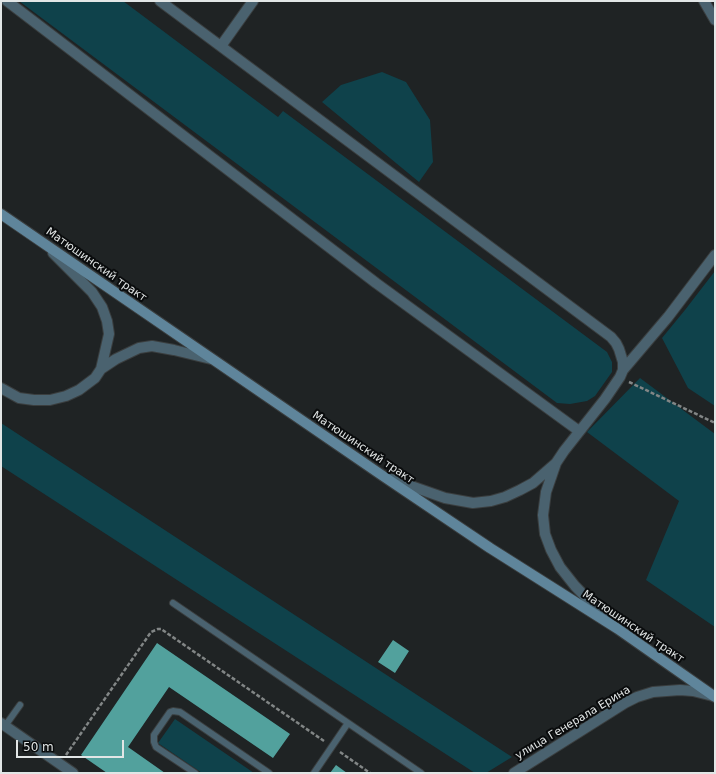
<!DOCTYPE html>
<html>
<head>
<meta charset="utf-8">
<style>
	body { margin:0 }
	#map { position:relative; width:716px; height:774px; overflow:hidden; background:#1f2324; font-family:"DejaVu Sans",sans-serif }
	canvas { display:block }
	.frame { position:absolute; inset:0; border:2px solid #e2e6e6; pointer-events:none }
	.scale { position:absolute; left:16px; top:740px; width:108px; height:18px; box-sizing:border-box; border:2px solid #e2e6e6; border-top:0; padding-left:5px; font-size:12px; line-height:14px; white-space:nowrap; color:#e2e6e6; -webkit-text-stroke:3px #0a0c0d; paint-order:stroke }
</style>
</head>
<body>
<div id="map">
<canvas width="716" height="774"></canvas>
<div class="frame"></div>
<div class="scale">50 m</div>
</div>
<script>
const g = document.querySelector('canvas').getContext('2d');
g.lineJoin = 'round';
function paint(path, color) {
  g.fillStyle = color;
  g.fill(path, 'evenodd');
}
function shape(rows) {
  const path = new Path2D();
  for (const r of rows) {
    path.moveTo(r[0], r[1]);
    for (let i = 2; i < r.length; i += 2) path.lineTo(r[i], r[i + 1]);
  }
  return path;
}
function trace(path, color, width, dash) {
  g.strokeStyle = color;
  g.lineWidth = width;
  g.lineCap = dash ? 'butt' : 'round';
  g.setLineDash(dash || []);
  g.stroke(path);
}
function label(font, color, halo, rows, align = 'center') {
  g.font = font + ' "DejaVu Sans",sans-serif';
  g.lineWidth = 4;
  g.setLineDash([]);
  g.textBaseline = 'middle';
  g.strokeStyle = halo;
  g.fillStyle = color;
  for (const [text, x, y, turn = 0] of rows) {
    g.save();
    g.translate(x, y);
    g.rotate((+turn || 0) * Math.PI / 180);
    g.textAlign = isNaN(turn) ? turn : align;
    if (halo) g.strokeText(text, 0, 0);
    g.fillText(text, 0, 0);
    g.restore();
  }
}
paint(shape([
	[19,1,123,1,278,117,283,111,607,352,612,362,612,372,595,396,587,401,570,404,557,403],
	[382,72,406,82,430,120,433,162,419,182,322,102,341,85],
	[715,271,715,406,688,388,662,338,685,310],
	[640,378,715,434,715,627,646,580,679,501,587,432],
	[1,423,512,757,486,773,475,773,1,466],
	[175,719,254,773,202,773,158,743]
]), '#0f424b');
paint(shape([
	[393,640,409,651,395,673,378,662],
	[157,643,290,734,273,758,169,687,128,747,165,773,107,773,81,755],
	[336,765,347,773,330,773]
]), '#52a19d');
const service = shape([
	[173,603,421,773],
	[5,726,20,705],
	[195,773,156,747,154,742,154,735,170,712,173,711,180,712,269,773],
	[314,773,348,723]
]);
const minor = shape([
	[7,1,376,283,579,431],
	[160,1,611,337,616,343,619,349,623,362,623,370,620,377,605,399,564,451,556,463,546,492,543,515,545,534,551,550,560,567,575,586,609,621],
	[704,1,715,20],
	[221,46,253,1],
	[53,253,92,292,102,307,107,321,109,334,101,369],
	[623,370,668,317,715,255],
	[1,388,19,398,34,400,50,400,66,396,79,390,95,378,101,369,116,359,139,348,152,346,174,350,211,359],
	[391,479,445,498,473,503,491,501,505,497,520,490,533,483,556,463],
	[1,723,73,773],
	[514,773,625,703,637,697,653,692,680,690,693,691,713,696]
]);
const secondary = shape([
	[1,214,383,476,490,548,618,629,715,697]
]);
trace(service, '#3a3e3f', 8);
trace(minor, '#3a3e3f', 12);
trace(secondary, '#3a3e3f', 12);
trace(shape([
	[629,382,715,423],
	[340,752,370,773],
	[66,755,151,632,158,629,161,629,324,741]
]), '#828686', 2.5, [4, 2]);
trace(service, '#4a626f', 6);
trace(minor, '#4a626f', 10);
trace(secondary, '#5f859b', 10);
label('11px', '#e2e6e6', '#0a0c0d', [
	["Матюшинский тракт",96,265,35],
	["Матюшинский тракт",363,448,34],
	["Матюшинский тракт",633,627,34],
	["улица Генерала Ерина",573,723,-31]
]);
</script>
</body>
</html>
